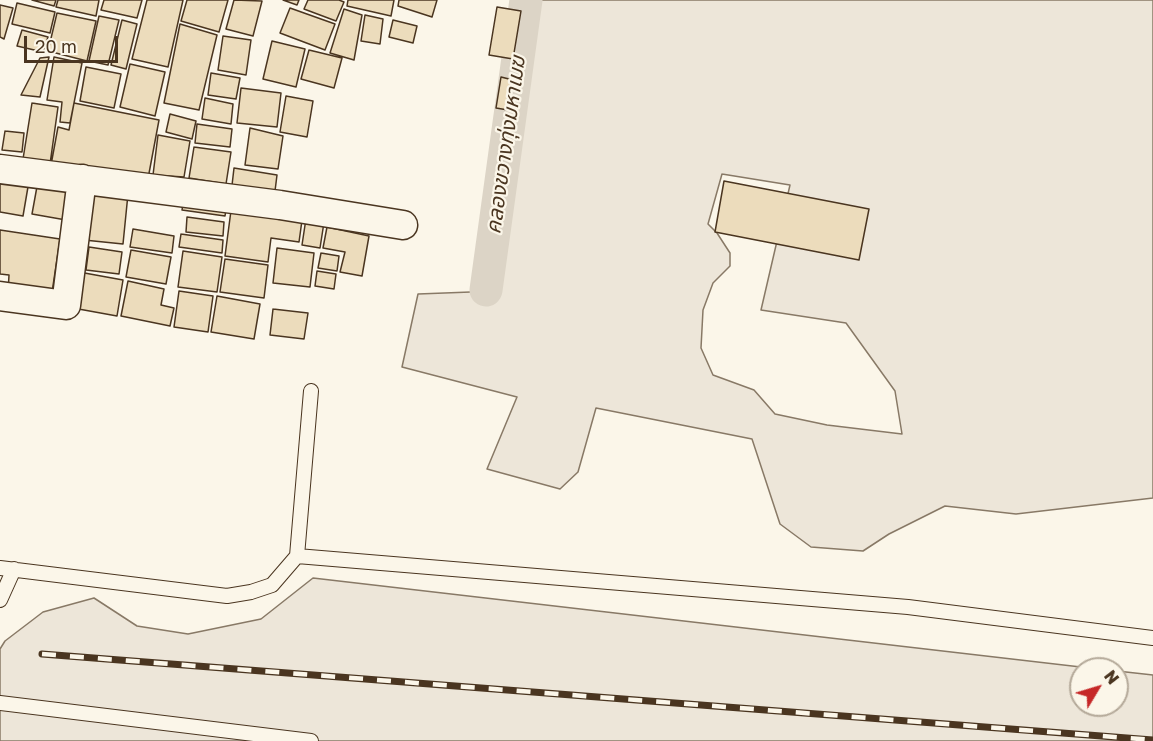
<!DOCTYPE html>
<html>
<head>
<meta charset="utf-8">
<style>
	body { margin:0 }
	#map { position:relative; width:1153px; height:741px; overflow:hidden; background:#fbf6e9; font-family:"Golos Text",sans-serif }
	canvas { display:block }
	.north { position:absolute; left:1069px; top:657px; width:60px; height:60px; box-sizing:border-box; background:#fbf6e9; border:2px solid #b4a999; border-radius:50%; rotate:52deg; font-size:16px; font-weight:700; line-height:24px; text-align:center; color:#4a3520 }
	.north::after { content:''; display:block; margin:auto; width:21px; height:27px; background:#c62828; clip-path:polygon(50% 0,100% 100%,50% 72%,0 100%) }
	.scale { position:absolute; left:24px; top:36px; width:94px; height:27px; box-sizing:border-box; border:3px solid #4a3520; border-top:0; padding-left:8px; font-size:18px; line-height:21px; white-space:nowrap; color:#4a3520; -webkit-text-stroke:4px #fbf6e9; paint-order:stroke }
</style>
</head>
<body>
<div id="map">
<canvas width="1153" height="741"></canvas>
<div class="north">N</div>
<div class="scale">20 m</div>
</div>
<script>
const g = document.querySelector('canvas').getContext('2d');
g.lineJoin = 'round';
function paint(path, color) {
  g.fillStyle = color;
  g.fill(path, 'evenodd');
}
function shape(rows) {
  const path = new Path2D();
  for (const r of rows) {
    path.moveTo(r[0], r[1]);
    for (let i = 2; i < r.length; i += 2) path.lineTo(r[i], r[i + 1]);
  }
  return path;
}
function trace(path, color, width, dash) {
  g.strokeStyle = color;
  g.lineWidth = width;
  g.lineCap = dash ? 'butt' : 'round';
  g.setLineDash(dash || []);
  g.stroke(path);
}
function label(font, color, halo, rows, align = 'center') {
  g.font = font + ' "Golos Text","Noto Sans Thai",sans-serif';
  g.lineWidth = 4.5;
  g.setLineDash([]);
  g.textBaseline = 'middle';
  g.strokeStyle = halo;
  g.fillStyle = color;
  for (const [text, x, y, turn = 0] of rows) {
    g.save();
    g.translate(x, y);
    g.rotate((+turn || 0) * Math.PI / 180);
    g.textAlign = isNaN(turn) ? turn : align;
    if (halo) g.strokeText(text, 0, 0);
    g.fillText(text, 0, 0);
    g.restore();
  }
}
const green = shape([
	[535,0,1153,0,1153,498,1016,514,945,506,889,534,863,551,811,547,780,524,752,439,596,408,578,472,560,489,487,469,517,397,402,367,418,294,497,291,517,124,535,0],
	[722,174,790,185,761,310,846,323,895,391,902,434,827,425,775,414,754,390,713,375,701,348,703,310,713,283,730,266,730,253,717,233,708,224,722,174],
	[313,578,1098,669,1081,669,1081,705,1117,705,1117,671,1153,675,1153,741,0,741,0,649,5,641,43,612,94,598,137,626,188,634,261,619,313,578]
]);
paint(green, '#ede6d9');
trace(green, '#887966', 1.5);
trace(shape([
	[486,290,526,0]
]), '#dcd4c6', 33);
const building = shape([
	[32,0,56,0,54,6,32,0],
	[58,0,99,0,96,16,56,7,58,0],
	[104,0,142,0,137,18,101,10,104,0],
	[147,0,183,0,168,67,132,59,147,0],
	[187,0,228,0,219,32,181,21,187,0],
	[234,0,262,1,253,36,226,29,234,0],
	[283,0,299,0,297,5,283,0],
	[308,0,339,0,344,2,336,21,304,9,308,0],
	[348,0,394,0,391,16,347,6,348,0],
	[399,0,437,0,432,17,398,6,399,0],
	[17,3,55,12,50,33,12,24,17,3],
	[0,5,13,8,4,39,0,37,0,5],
	[497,7,521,11,513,59,489,55,497,7],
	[290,8,335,24,325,50,280,33,290,8],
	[344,9,362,15,354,60,330,53,344,9],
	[57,13,96,21,87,61,48,51,57,13],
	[365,15,383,19,380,44,361,41,365,15],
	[99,16,119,20,108,65,89,61,99,16],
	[122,20,137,24,126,69,111,65,122,20],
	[393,20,417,26,413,43,389,37,393,20],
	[180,24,217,35,199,110,164,103,180,24],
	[22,30,48,37,43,52,17,46,22,30],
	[223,36,251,40,246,75,218,70,223,36],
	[272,41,305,49,296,87,263,79,272,41],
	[309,50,342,58,334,88,301,79,309,50],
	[49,57,40,97,21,95,40,58,49,57],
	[54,57,82,63,70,123,60,122,62,102,47,100,54,57],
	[130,64,165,72,155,116,120,107,130,64],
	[86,67,121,74,114,108,80,101,86,67],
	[211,73,240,78,236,99,208,95,211,73],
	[501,77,513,80,508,110,496,108,501,77],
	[241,88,281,93,277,127,237,123,241,88],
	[286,96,313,101,307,137,280,132,286,96],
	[205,98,233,104,231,124,202,119,205,98],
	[32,103,58,107,50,164,23,159,32,103],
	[74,103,159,120,147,184,51,165,58,127,69,130,74,103],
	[170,114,196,121,192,139,166,132,170,114],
	[197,124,232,129,230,147,195,143,197,124],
	[250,128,283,136,278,169,245,165,250,128],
	[5,131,24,133,22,152,2,150,5,131],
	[158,135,190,141,184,177,153,175,158,135],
	[194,147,231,152,226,184,189,178,194,147],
	[234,168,277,175,274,199,231,194,234,168],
	[0,177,29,181,23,216,0,212,0,177],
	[38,181,71,187,66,220,32,214,38,181],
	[724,181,869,209,859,260,715,232,724,181],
	[90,189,128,194,123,244,84,240,90,189],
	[184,198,227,203,225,216,182,210,184,198],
	[232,203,303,213,299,242,271,238,268,262,225,256,232,203],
	[307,212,325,216,320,248,302,245,307,212],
	[187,217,224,222,223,236,186,232,187,217],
	[327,227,369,236,362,276,340,272,345,252,323,248,327,227],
	[133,229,174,236,172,253,130,247,133,229],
	[0,230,60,239,51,299,8,293,9,275,0,274,0,230],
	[181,234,223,240,222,253,179,247,181,234],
	[89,247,122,252,119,274,86,270,89,247],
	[277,248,314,253,310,287,273,283,277,248],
	[131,250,171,257,166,284,126,277,131,250],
	[183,251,222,257,217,292,178,287,183,251],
	[321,253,339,256,337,271,318,268,321,253],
	[225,259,268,265,264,298,220,292,225,259],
	[317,271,336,274,334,289,315,286,317,271],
	[79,272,123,280,117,316,73,308,79,272],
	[128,281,164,289,161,305,174,308,170,326,121,316,128,281],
	[179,291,213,296,208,332,174,327,179,291],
	[217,296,260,304,254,339,211,332,217,296],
	[273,309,308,313,304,339,270,335,273,309]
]);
paint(building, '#ecdcbc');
trace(building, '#4a3520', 1.5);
const service = shape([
	[311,391,297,556,908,607,1153,638],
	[0,568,227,596,251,592,272,585,297,556],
	[0,600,14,569],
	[0,703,311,741]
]);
const minor = shape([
	[0,169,280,205,403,225],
	[0,296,66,305,82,179]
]);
trace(service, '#4a3520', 16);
trace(minor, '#4a3520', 31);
trace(service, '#fbf6e9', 14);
trace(minor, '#fbf6e9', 28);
const rail = shape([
	[42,654,1153,740]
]);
trace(rail, '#4a3520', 7);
trace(rail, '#fbf6e9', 4.5, [14]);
label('italic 21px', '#4a3520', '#fbf6e9', [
	["คลองขวางทุ่งมหาเมฆ",506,145,-82]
]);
</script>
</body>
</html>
